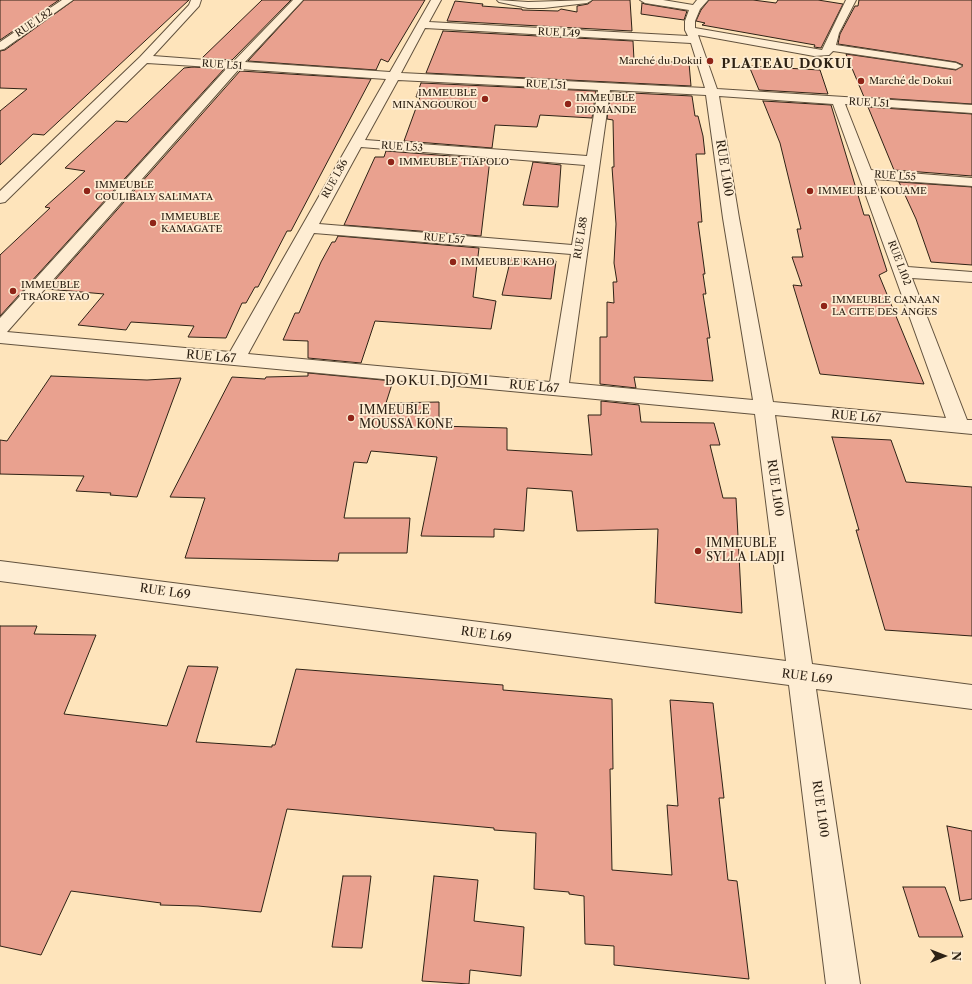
<!DOCTYPE html>
<html>
<head>
<meta charset="utf-8">
<style>
	body { margin:0 }
	#map { position:relative; width:972px; height:984px; overflow:hidden; background:#fee4bb; font-family:"Libre Caslon Text",serif }
	canvas { display:block }
	.north { position:absolute; left:924px; top:936px; width:40px; height:40px; -webkit-text-stroke:3px #feedd3; paint-order:stroke; rotate:90deg; font-size:11px; font-weight:700; line-height:16px; text-align:center; color:#2e2215 }
	.north::after { content:''; display:block; margin:auto; width:14px; height:18px; background:#2e2215; clip-path:polygon(50% 0,100% 100%,50% 72%,0 100%) }
</style>
</head>
<body>
<div id="map">
<canvas width="972" height="984"></canvas>
<div class="north">N</div>
</div>
<script>
const g = document.querySelector('canvas').getContext('2d');
g.lineJoin = 'round';
function paint(path, color) {
  g.fillStyle = color;
  g.fill(path, 'evenodd');
}
function shape(rows) {
  const path = new Path2D();
  for (const r of rows) {
    path.moveTo(r[0], r[1]);
    for (let i = 2; i < r.length; i += 2) path.lineTo(r[i], r[i + 1]);
  }
  return path;
}
function trace(path, color, width, dash) {
  g.strokeStyle = color;
  g.lineWidth = width;
  g.lineCap = dash ? 'butt' : 'round';
  g.setLineDash(dash || []);
  g.stroke(path);
}
function label(font, color, halo, rows, align = 'center') {
  g.font = font + ' "Libre Caslon Text",serif';
  g.lineWidth = 3.5;
  g.setLineDash([]);
  g.textBaseline = 'middle';
  g.strokeStyle = halo;
  g.fillStyle = color;
  for (const [text, x, y, turn = 0] of rows) {
    g.save();
    g.translate(x, y);
    g.rotate((+turn || 0) * Math.PI / 180);
    g.textAlign = isNaN(turn) ? turn : align;
    if (halo) g.strokeText(text, 0, 0);
    g.fillText(text, 0, 0);
    g.restore();
  }
}
const building = shape([
	[0,0,59,0,0,40,0,0],
	[74,0,189,0,44,135,33,134,0,165,0,111,27,89,0,88,0,51,5,50,74,0],
	[262,0,291,0,232,60,202,58,262,0],
	[304,0,425,0,388,62,381,59,376,70,248,61,304,0],
	[593,0,630,0,632,31,447,21,455,1,483,4,482,6,522,9,522,10,558,11,561,9,577,12,577,6,588,4,593,0],
	[709,0,753,0,776,3,778,0,818,0,843,4,821,48,814,47,815,45,702,25,705,23,696,21,701,10,709,0],
	[859,0,972,0,972,104,864,97,846,54,956,70,963,65,956,62,838,44,840,34,855,6,858,6,859,0],
	[642,3,645,4,687,11,684,20,641,14,642,3],
	[443,31,633,41,634,60,689,63,691,86,426,73,443,31],
	[749,66,820,70,828,94,759,90,749,66],
	[193,67,224,69,0,316,0,255,50,208,45,207,85,171,65,168,116,121,127,122,184,68,193,67],
	[240,71,371,79,291,231,287,231,258,287,255,287,246,303,242,303,226,338,188,337,194,326,131,322,126,330,78,325,104,294,47,289,240,71],
	[421,83,596,91,592,118,540,115,537,127,495,125,492,148,404,141,420,97,416,97,421,83],
	[611,92,692,96,695,116,698,116,703,136,705,154,696,154,702,222,698,222,705,274,703,274,706,294,703,294,710,338,707,338,713,381,634,377,636,388,600,384,600,337,607,337,607,302,614,303,613,282,617,282,614,263,616,224,612,167,614,167,613,120,607,119,611,92],
	[763,101,831,105,864,215,869,215,887,271,879,275,924,384,820,374,793,285,802,286,792,257,803,257,797,229,801,229,780,143,763,101],
	[868,107,972,114,972,176,894,170,868,107],
	[386,151,490,159,481,236,344,225,375,157,384,157,386,151],
	[533,162,561,165,558,207,523,205,533,162],
	[899,182,972,187,972,265,931,262,916,219,899,182],
	[338,236,479,248,473,297,496,301,491,329,375,321,361,363,308,358,308,341,283,340,295,313,299,313,321,262,332,242,335,242,338,236],
	[511,258,556,261,551,299,502,295,511,258],
	[308,373,393,381,386,403,439,402,439,426,507,428,507,450,592,455,588,415,601,415,601,401,639,405,641,422,714,423,720,445,710,445,723,498,736,498,742,613,655,603,658,529,577,531,572,491,527,488,524,531,494,529,494,537,421,536,437,457,371,451,367,463,354,462,344,518,410,518,407,553,339,553,338,561,185,558,205,498,170,497,232,377,265,379,266,377,308,376,308,373],
	[51,376,147,380,181,378,137,497,110,495,111,493,76,491,84,476,0,474,0,440,7,441,51,376],
	[832,437,891,440,906,482,972,487,972,636,885,630,856,530,859,530,832,437],
	[0,626,37,626,34,634,96,635,64,714,167,726,188,666,218,667,196,742,272,747,272,745,275,745,296,669,503,685,503,690,612,699,613,769,610,769,612,870,672,875,667,805,678,806,670,700,713,703,724,798,719,798,728,880,737,881,749,979,614,965,614,946,585,944,584,896,569,894,569,892,534,889,536,833,494,830,494,828,287,809,261,912,198,906,160,905,161,903,71,891,41,955,0,946,0,626],
	[947,826,972,831,972,899,960,901,947,826],
	[343,876,371,876,362,948,332,947,343,876],
	[434,876,478,880,474,921,524,927,521,976,470,970,469,984,422,981,434,876],
	[903,887,945,887,963,937,919,937,903,887]
]);
paint(building, '#e9a18f');
trace(building, '#2e2215', 1);
const street = shape([
	[62,0,73,0,4,49,0,50,0,42,62,0],
	[191,0,201,0,199,6,153,56,233,62,293,0,303,0,245,62,390,72,431,0,441,0,429,22,688,36,685,30,685,21,689,10,645,3,640,0,663,0,693,5,697,0,708,0,700,9,695,21,695,28,822,50,846,0,856,0,839,33,836,45,956,63,962,66,956,69,833,51,829,55,814,56,698,35,717,89,972,105,972,113,845,104,871,170,972,178,972,186,874,179,908,267,972,272,972,282,912,278,967,420,972,420,972,434,775,415,812,664,972,685,972,709,816,689,860,984,826,984,789,685,0,581,0,561,786,661,755,414,0,343,0,318,227,68,147,63,5,202,0,203,0,191,140,57,189,5,191,0],
	[425,28,691,43,705,88,401,73,425,28],
	[239,69,386,79,230,352,7,332,239,69],
	[398,80,598,90,587,156,365,140,398,80],
	[610,90,706,95,723,218,753,400,569,383,610,90],
	[719,96,833,104,946,418,773,402,739,218,719,96],
	[361,147,585,165,572,245,319,224,361,147],
	[314,233,571,254,550,382,248,354,314,233],
	[497,0,528,2,592,0,587,3,544,8,528,8,499,2,497,0]
]);
trace(street, '#62523e', 2);
paint(street, '#feedd3');
for (const [x, y, r, color] of [
	[710,61,4,"#8f2418"],
	[861,81,4,"#8f2418"],
	[485,99,4,"#8f2418"],
	[568,104,4,"#8f2418"],
	[391,162,4,"#8f2418"],
	[87,191,4,"#8f2418"],
	[810,191,4,"#8f2418"],
	[153,223,4,"#8f2418"],
	[453,262,4,"#8f2418"],
	[13,291,4,"#8f2418"],
	[824,306,4,"#8f2418"],
	[351,418,4,"#8f2418"],
	[698,551,4,"#8f2418"]
]) {
  const dot = new Path2D();
  dot.arc(x, y, r, 0, 2 * Math.PI);
  g.fillStyle = color;
  g.fill(dot);
  trace(dot, '#feedd3', 1.5);
}
label('10px', '#2e2215', '#feedd3', [
	["RUE L82",34,23,-34],
	["RUE L49",559,33,3],
	["RUE L51",222,65,4],
	["RUE L51",546,85,3],
	["RUE L51",869,103,3],
	["RUE L53",402,147,4],
	["RUE L55",895,176,4],
	["RUE L86",335,179,-61],
	["RUE L88",581,238,-81],
	["RUE L57",444,239,5],
	["RUE L102",899,263,69]
]);
label('10px', '#2e2215', '#feedd3', [
	["Marché du Dokui",702,61,"right"],
	["Marché de Dokui",869,81],
	["IMMEUBLE",477,93,"right"],
	["MINANGOUROU",477,105,"right"],
	["IMMEUBLE",576,98],
	["DIOMANDE",576,110],
	["IMMEUBLE TIAPOLO",399,162],
	["IMMEUBLE",95,185],
	["COULIBALY SALIMATA",95,197],
	["IMMEUBLE KOUAME",818,191],
	["IMMEUBLE",161,217],
	["KAMAGATE",161,229],
	["IMMEUBLE KAHO",461,262],
	["IMMEUBLE",21,285],
	["TRAORE YAO",21,297],
	["IMMEUBLE CANAAN",832,300],
	["LA CITE DES ANGES",832,312]
], 'left');
label('12px', '#2e2215', '#feedd3', [
	["RUE L100",724,168,81],
	["RUE L67",211,357,5],
	["RUE L67",534,387,5],
	["RUE L67",856,417,5],
	["RUE L100",775,488,82],
	["RUE L69",165,592,8],
	["RUE L69",486,635,8],
	["RUE L69",807,677,7],
	["RUE L100",820,809,82]
]);
label('12px', '#2e2215', '#feedd3', [
	["IMMEUBLE",359,411],
	["MOUSSA KONE",359,425],
	["IMMEUBLE",706,544],
	["SYLLA LADJI",706,558]
], 'left');
g.letterSpacing = '1px';
label('bold 13px', '#2e2215', '#feedd3', [
	["PLATEAU DOKUI",787,64]
]);
g.letterSpacing = '0px';
g.letterSpacing = '1px';
label('13px', '#2e2215', '#feedd3', [
	["DOKUI DJOMI",437,381]
]);
g.letterSpacing = '0px';
</script>
</body>
</html>
